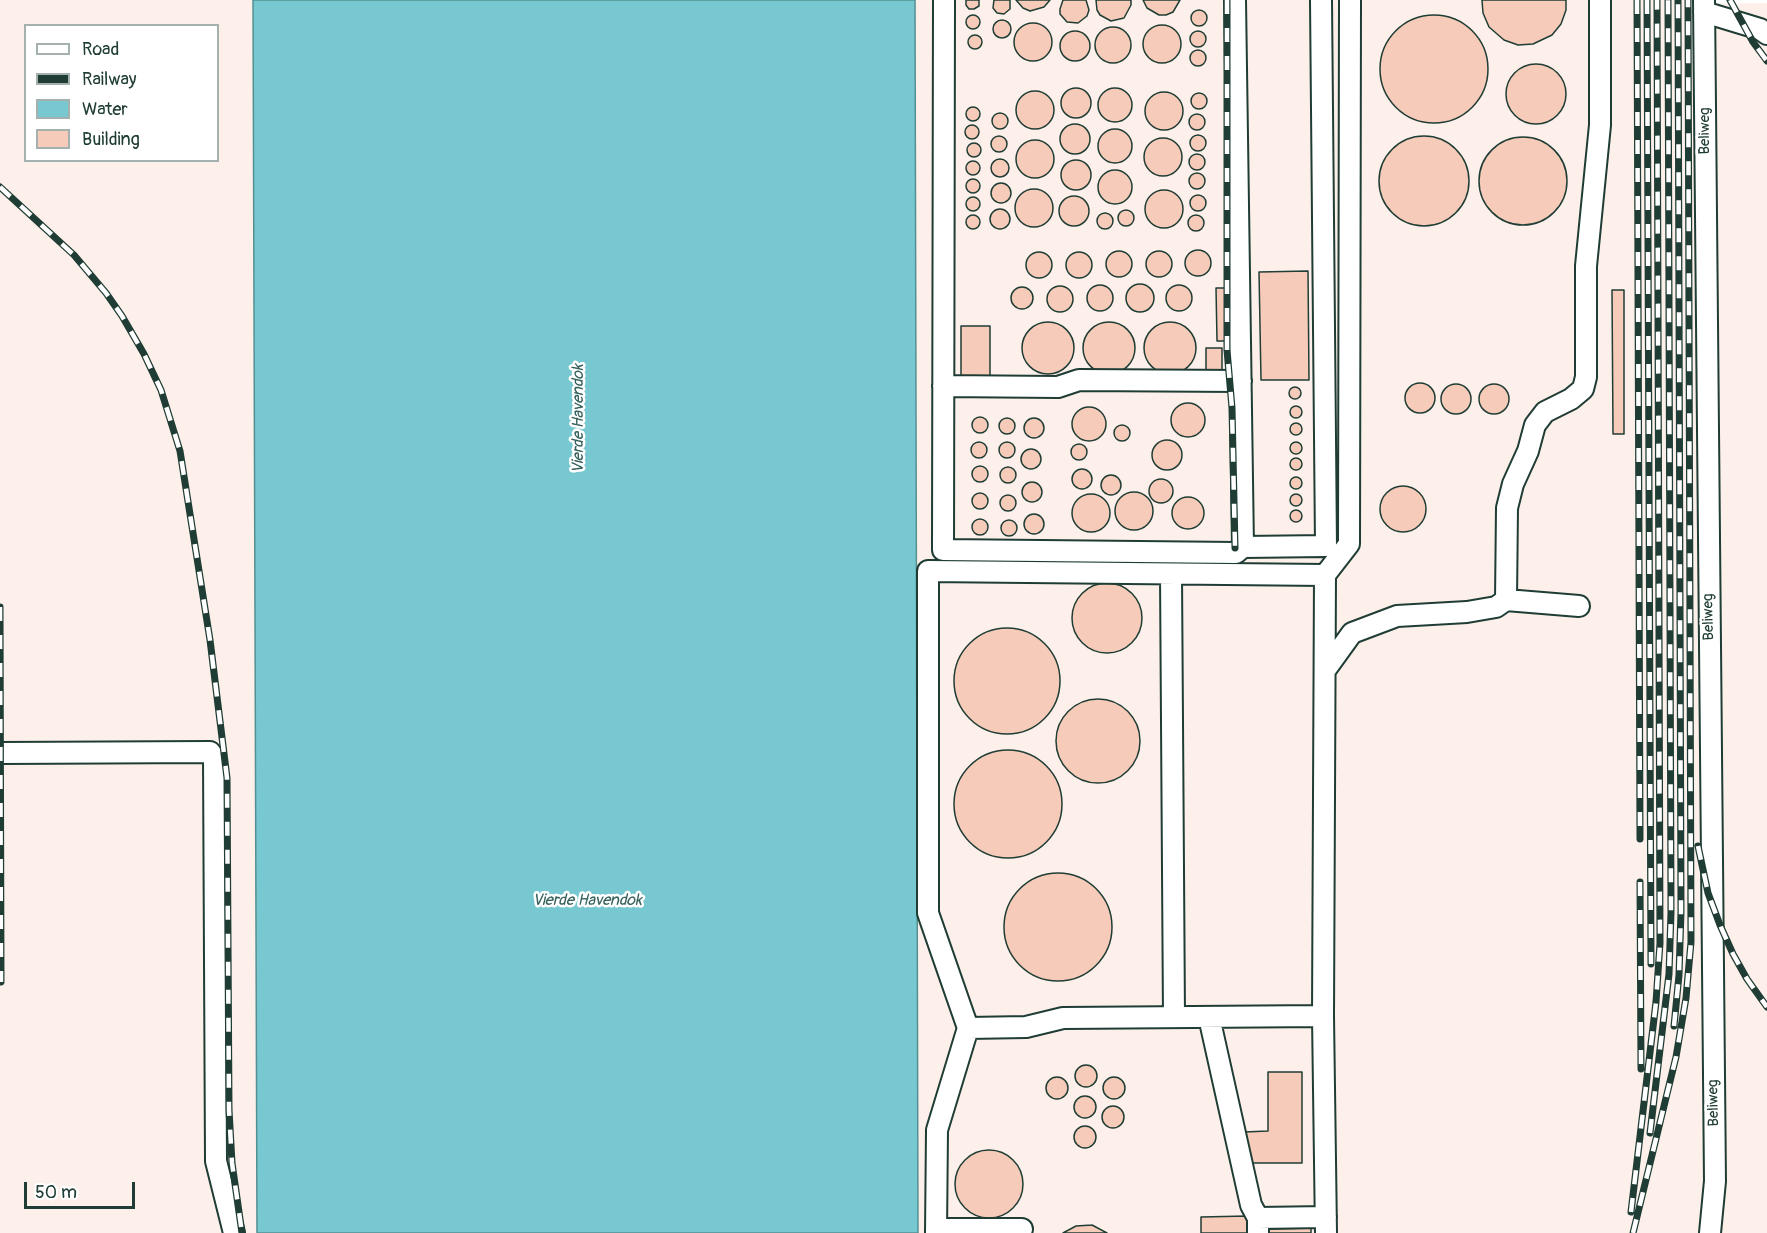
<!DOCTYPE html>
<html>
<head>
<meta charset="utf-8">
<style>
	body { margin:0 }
	#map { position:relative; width:1767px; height:1233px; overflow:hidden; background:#fff; font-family:Pangolin,sans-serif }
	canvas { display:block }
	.legend { position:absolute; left:24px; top:24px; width:195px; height:138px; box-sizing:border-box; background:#fff; border:2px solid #a5b1ae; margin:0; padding:8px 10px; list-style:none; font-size:18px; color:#1f3d34 }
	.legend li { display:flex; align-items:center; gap:12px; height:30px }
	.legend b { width:30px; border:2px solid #a5b1ae }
	.scale { position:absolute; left:24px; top:1182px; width:111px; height:27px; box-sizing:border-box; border:3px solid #1f3d34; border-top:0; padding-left:8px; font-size:18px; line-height:21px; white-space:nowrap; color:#1f3d34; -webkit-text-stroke:4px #fff; paint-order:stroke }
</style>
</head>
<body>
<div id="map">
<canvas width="1767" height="1233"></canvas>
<ul class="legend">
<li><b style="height:8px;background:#fff"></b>Road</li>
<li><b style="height:8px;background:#1f3d34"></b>Railway</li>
<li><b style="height:16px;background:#77c8d0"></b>Water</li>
<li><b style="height:16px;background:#f7cbba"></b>Building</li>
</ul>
<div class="scale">50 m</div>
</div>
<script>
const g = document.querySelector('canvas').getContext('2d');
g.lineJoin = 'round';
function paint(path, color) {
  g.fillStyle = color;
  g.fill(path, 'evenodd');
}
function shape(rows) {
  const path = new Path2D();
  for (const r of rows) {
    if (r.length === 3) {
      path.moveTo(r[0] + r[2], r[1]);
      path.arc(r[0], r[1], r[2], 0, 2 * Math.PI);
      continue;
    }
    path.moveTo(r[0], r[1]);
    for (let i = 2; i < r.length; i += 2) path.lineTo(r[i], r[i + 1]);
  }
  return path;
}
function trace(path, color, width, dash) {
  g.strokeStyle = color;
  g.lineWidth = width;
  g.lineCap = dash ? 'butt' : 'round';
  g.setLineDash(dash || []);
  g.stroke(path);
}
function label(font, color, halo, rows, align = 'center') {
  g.font = font + ' Pangolin,sans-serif';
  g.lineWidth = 5;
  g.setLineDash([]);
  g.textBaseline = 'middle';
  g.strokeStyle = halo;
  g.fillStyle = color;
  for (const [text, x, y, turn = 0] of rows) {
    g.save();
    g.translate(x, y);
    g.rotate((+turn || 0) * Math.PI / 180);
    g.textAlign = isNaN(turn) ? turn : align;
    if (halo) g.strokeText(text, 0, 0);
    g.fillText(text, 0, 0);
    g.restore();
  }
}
paint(shape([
	[0,0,253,0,257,1233,0,1233],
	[26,26,218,26,218,160,26,160],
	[915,0,1697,0,1697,4,1767,3,1767,1233,918,1233]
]), '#fdefea');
const water = shape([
	[253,0,915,0,918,1233,257,1233,253,0]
]);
paint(water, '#77c8d0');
trace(water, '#549092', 1.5);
const building = shape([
	[966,0,979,0,979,6,974,9,969,9,966,5,966,0],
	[994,0,1010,0,1010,9,1004,14,997,13,993,8,994,0],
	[1016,0,1050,0,1044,7,1030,11,1023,8,1016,0],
	[1063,0,1086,0,1089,10,1087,16,1078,23,1067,22,1060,14,1060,9,1063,0],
	[1096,0,1131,0,1131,5,1124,18,1111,21,1100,15,1097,10,1096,0],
	[1143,0,1180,0,1173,12,1166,15,1159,15,1147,8,1143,0],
	[1482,0,1566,0,1566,10,1561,24,1552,35,1533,44,1518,45,1504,40,1489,27,1483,13,1482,0],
	[1199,18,8],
	[973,22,7],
	[1434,69,54],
	[1002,29,9],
	[1033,42,19],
	[1162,44,19],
	[1113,45,18],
	[1198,39,8],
	[1075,46,15],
	[975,42,7],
	[1198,58,8],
	[1536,94,30],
	[1076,103,15],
	[1115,105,17],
	[1035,110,19],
	[1164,111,19],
	[1199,101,8],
	[973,114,7],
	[1000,121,8],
	[1197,122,8],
	[1075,139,15],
	[972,132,7],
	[1115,146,17],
	[1198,143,8],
	[999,144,8],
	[1424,181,45],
	[1523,181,44],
	[1163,157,19],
	[1035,159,19],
	[974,150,7],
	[1197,162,8],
	[1000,168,9],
	[1076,175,15],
	[973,168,7],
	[1115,187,17],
	[1197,181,8],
	[973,186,7],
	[1001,193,10],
	[1034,208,19],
	[1164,209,19],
	[1198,203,8],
	[1074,211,15],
	[973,204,7],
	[1000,219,10],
	[1126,218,8],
	[1105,221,8],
	[1196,223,8],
	[973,222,7],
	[1198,263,13],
	[1119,264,13],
	[1159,264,13],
	[1079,265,13],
	[1039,265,13],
	[1308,271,1309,380,1261,380,1259,272,1308,271],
	[1140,298,14],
	[1179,298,13],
	[1100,298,13],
	[1060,299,13],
	[1022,298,11],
	[1216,288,1233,288,1233,341,1217,341,1216,288],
	[1612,290,1624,290,1624,434,1613,434,1612,290],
	[1048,348,26],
	[1170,348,26],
	[1109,348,26],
	[961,326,990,326,990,380,961,380,961,326],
	[1206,348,1222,348,1222,376,1206,376,1206,348],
	[1420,398,15],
	[1456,399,15],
	[1494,399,15],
	[1295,393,6],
	[1188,420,17],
	[1296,412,6],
	[1089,424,17],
	[980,425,8],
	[1034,428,10],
	[1007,426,8],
	[1296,429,6],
	[1122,433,8],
	[1167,455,15],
	[1296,448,6],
	[979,450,8],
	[1007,450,8],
	[1079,452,8],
	[1031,459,10],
	[1296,464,6],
	[980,474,8],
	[1008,475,8],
	[1082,479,10],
	[1111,485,10],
	[1296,483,6],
	[1161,491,12],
	[1032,492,10],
	[1403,509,23],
	[1134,511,19],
	[980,501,8],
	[1296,500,6],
	[1091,513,19],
	[1008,503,8],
	[1188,513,16],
	[1296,516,6],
	[1034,524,10],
	[980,527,8],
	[1009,528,8],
	[1107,618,35],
	[1007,681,53],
	[1098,741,42],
	[1008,804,54],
	[1058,927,54],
	[1086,1076,11],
	[1268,1072,1302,1072,1302,1163,1245,1163,1244,1132,1268,1131,1268,1072],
	[1057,1088,11],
	[1114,1088,11],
	[1085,1107,11],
	[1113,1117,11],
	[1085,1137,11],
	[989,1184,34],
	[1247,1216,1247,1233,1201,1233,1201,1217,1247,1216],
	[1092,1225,1107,1233,1063,1233,1076,1226,1092,1225],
	[1311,1228,1311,1233,1267,1233,1267,1229,1311,1228]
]);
paint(building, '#f7cbba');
trace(building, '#1f3d34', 1.5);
const minor = shape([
	[944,0,943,550,1236,553,1243,547,1326,546,1321,0],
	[1235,0,1243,547],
	[1704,0,1715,1181,1710,1233],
	[1704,12,1760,29,1767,34],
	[943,386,1058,387,1079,380,1241,381],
	[1171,574,1174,1017],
	[1579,606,1506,600,1507,508,1513,484,1528,451,1535,425,1545,412,1571,399,1583,389,1586,377,1586,266,1600,125,1600,0],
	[1326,669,1352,633,1397,616,1467,612,1496,607,1506,600],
	[0,753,210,752,214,757,216,1161,234,1233],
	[1209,1017,1251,1205,1258,1218,1258,1233],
	[968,1028,1026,1027,1063,1018,1323,1016],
	[1258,1218,1326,1217],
	[936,1229,1022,1229],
	[936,1233,937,1130,968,1028,928,913,928,571,1325,575],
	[1326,1233,1323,1016,1325,575,1349,544,1350,0]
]);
trace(minor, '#1f3d34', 24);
trace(minor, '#fff', 20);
const rail = shape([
	[1227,0,1227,350,1232,408,1235,548],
	[1637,0,1640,839],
	[1647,0,1651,964],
	[1730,0,1753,42,1767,61],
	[0,187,74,255,106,293,122,316,144,354,161,390,180,451,210,640,227,778,229,1110,232,1163,242,1233],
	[0,607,1,982],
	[1698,846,1708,893,1720,925,1733,954,1747,979,1767,1007],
	[1640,882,1641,1069],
	[1674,1026,1679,975,1681,911,1678,0],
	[1650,1133,1669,974,1671,912,1668,0],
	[1631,1212,1656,1002,1660,943,1657,0],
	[1633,1233,1676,1057,1686,998,1691,942,1688,0]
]);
trace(rail, '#1f3d34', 7);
trace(rail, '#fff', 4.5, [14]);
label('15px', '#1f3d34', '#fff', [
	["Beliweg",1705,131,-90],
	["Beliweg",1709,617,-91],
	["Beliweg",1714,1103,-91]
]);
label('italic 16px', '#35605b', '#fff', [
	["Vierde Havendok",579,419,-90],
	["Vierde Havendok",587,901]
]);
</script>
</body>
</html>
